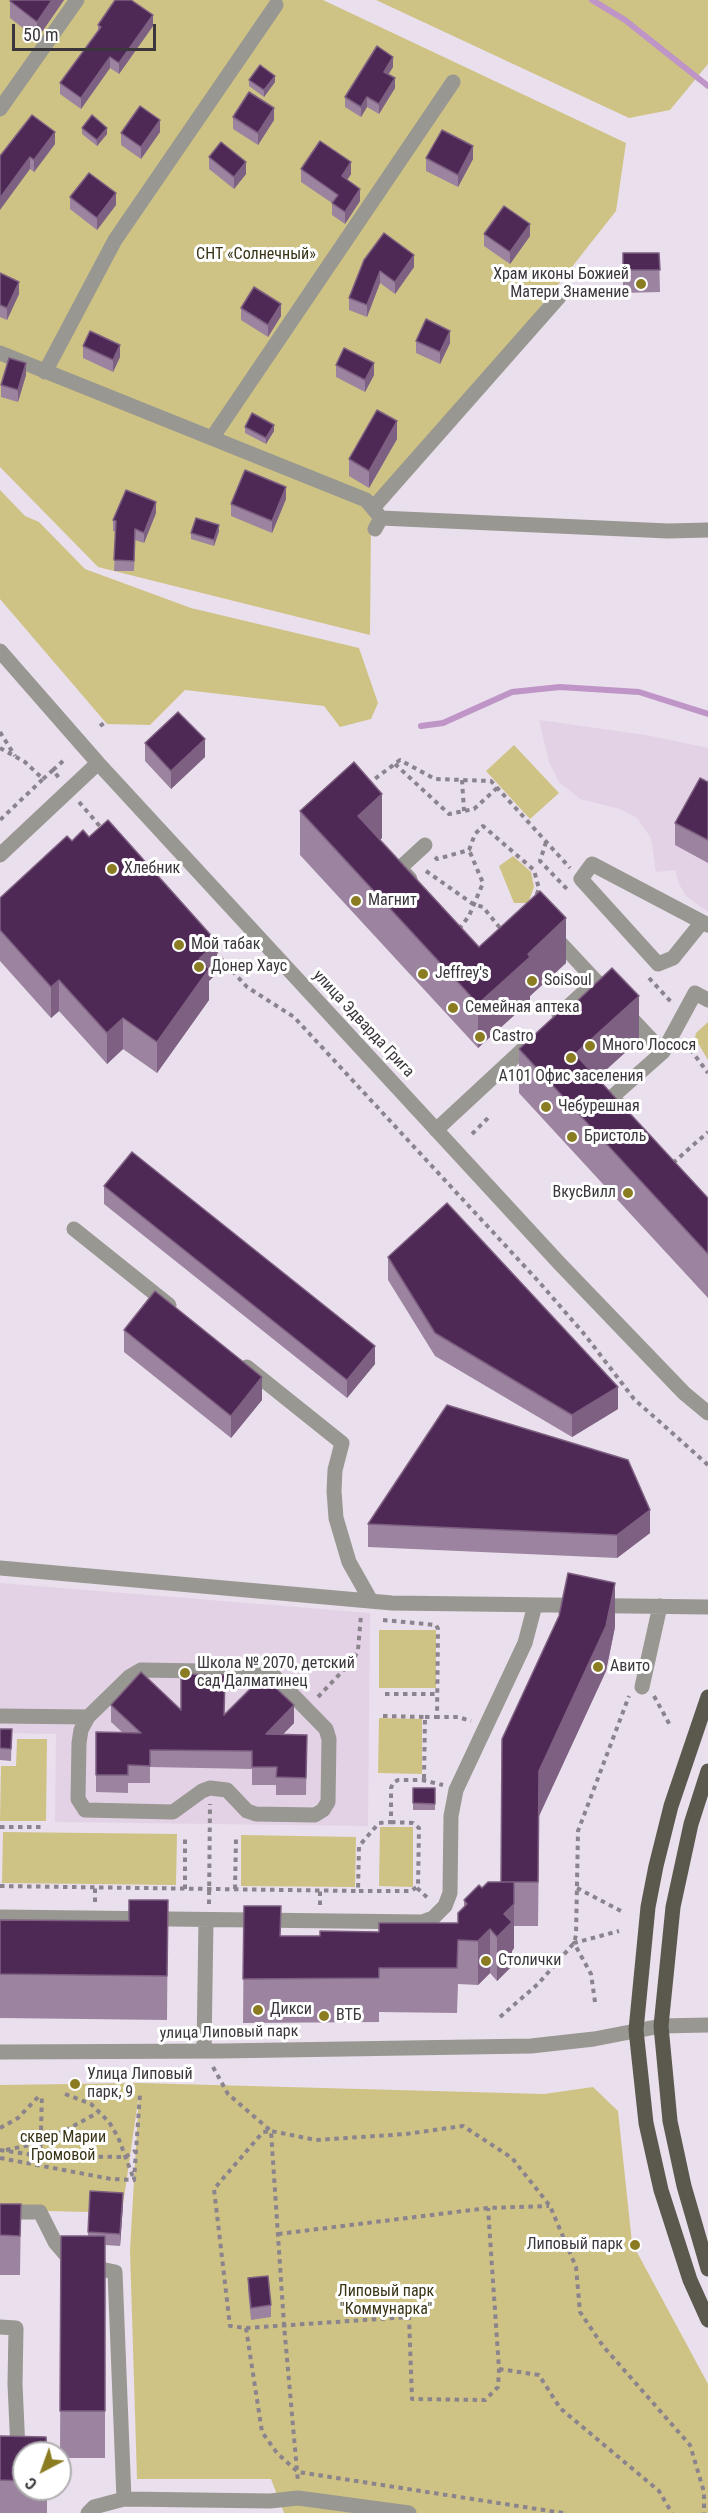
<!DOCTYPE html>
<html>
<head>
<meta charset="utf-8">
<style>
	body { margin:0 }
	#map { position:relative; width:708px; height:2513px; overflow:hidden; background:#eadfec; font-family:"Roboto Condensed",sans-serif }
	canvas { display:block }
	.north { position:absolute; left:12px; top:2441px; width:60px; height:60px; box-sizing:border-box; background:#fff; border:2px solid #b0afb1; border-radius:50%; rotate:221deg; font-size:16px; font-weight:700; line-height:24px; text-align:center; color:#3a363b }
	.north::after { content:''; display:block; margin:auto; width:21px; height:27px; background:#8b7c22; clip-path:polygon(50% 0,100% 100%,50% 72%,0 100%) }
	.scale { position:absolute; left:12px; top:24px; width:144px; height:27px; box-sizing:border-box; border:3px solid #3a363b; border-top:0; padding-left:8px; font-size:18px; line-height:21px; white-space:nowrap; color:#3a363b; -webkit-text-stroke:4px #fff; paint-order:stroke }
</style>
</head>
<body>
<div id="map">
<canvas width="708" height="2513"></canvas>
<div class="north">С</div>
<div class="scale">50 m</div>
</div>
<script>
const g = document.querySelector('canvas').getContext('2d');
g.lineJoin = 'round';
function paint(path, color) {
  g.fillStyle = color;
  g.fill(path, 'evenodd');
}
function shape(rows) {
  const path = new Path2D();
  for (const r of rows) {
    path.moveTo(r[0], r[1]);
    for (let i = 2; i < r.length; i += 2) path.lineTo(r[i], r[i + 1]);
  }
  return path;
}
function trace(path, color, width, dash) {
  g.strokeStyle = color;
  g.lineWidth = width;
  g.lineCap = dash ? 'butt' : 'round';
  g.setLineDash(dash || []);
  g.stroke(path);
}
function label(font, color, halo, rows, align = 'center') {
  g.font = font + ' "Roboto Condensed",sans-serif';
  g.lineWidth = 6;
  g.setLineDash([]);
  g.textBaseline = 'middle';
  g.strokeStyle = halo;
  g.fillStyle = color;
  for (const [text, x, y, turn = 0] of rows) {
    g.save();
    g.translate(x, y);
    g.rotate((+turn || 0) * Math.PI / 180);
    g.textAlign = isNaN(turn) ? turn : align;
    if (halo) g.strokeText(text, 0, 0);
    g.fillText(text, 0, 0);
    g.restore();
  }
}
paint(shape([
	[539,720,646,735,708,748,708,912,686,896,679,884,675,870,656,872,651,838,637,818,620,809,580,799,559,782,549,762],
	[0,1583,370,1613,368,1826,55,1822,56,1734,0,1733]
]), '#e3d2e5');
paint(shape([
	[0,0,323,0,626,143,616,211,371,522,370,635,98,567,0,467],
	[376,0,708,0,708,64,670,110,629,118],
	[0,490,25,516,39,522,85,569,191,608,359,648,378,703,371,719,340,727,324,706,185,690,150,725,107,724,0,599],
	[514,745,559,793,530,819,486,771],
	[513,856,531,872,534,887,528,903,514,903,499,866],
	[708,1022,708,1060,695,1038,696,1033],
	[379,1630,436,1630,436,1688,379,1688],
	[379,1718,422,1719,422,1774,378,1773],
	[17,1739,47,1739,46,1821,0,1821,1,1766,16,1766],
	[380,1827,413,1827,413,1887,379,1886],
	[3,1832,177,1834,176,1885,2,1883],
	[241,1835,356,1837,355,1887,241,1886],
	[140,2083,544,2094,593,2087,618,2111,632,2243,708,2384,708,2513,284,2513,271,2479,137,2479,130,2250,139,2094,123,2205,90,2212,0,2210,0,2085]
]), '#cec385');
trace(shape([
	[592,0,625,20,708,86],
	[421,726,443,723,512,692,560,687,639,692,708,714]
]), '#bf94c7', 6);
trace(shape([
	[100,726,104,723],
	[0,732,15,756],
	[0,748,25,762,43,779,0,820],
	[395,764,449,814,474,809,497,788],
	[53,770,64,760],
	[43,779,53,770,59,778],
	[462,780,464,811],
	[368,784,400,760,435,779,491,781,570,868],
	[79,802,104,831],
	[546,842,540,861,567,889],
	[435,857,437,859,469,850,475,834,483,826,534,870,539,889,536,896],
	[426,871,473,904,483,907,500,928],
	[459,929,469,916,483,883,469,850],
	[214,951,247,987,294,1017,540,1283,585,1335,634,1399,708,1465],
	[649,978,673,1004],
	[685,1042,708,1073],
	[472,1134,490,1116],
	[673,1163,708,1132],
	[383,1620,436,1625,438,1629,437,1717,458,1717,471,1721],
	[385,1694,437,1694],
	[654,1696,671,1727],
	[318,1697,354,1659,358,1650,361,1615],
	[383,1716,425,1717,424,1780],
	[425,1717,437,1717],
	[391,1822,413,1823,419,1828,418,1886,411,1891,358,1891,359,1846,379,1823,391,1822,391,1788,393,1783,398,1780,422,1780,443,1785],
	[0,1827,41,1827],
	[0,1886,358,1891],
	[417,1888,430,1900],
	[577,1888,621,1911],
	[185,1889,185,1838],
	[235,1889,236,1838],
	[95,1902,95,1888],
	[209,1904,210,1804],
	[320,1905,320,1890],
	[595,2002,591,1974,574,1943,619,1931],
	[500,2017,538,1984,574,1943,576,1935,578,1831,629,1696],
	[213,2067,228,2094,271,2131,284,2325,298,2482],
	[65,2094,91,2104,109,2122,118,2137,133,2177],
	[0,2128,18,2118,41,2094],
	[0,2150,40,2156,125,2157,135,2151],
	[6,2150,34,2144,66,2130,99,2112],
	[0,2158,111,2179,134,2180,140,2094],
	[40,2166,42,2094],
	[278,2234,488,2208,549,2206],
	[246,2328,409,2317,412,2399,485,2400,498,2387,499,2369,488,2208],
	[499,2369,539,2375,560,2408,659,2491,672,2513],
	[563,2513,298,2472,277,2453,262,2432,246,2328,230,2326,214,2189,263,2132,271,2131,316,2140,406,2134,463,2126,512,2158,550,2206,576,2267,580,2312,603,2346,690,2445,704,2492,704,2513]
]), '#8b848d', 4, [4.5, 4.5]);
trace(shape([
	[0,109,77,0],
	[0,353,366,500,381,518,375,529],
	[45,372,115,240,276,5],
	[212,438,453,82],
	[373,508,559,297],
	[381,518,668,531,708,530],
	[0,651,98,763,560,1264,684,1393,708,1413],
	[0,855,98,763],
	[410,879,400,868,425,845],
	[702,922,673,958,658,964,581,879,592,864,708,925],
	[553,935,596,981],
	[559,1015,596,981,663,1052],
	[623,1109,612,1097,663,1052,695,993,708,1000],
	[436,1130,533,1040],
	[74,1229,169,1305],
	[247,1367,342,1443,335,1470,334,1491,336,1518,349,1562,371,1601],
	[0,1568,392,1603,708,1607],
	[642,1687,660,1606],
	[0,1716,88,1717,129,1677,141,1670,266,1672,275,1677,326,1729,329,1739,328,1802,323,1810,315,1815,256,1814,247,1811,227,1790,210,1788,202,1791,173,1812,85,1810,78,1799,79,1743,81,1730,88,1717],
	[0,1917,422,1922,433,1918,445,1906,450,1893,451,1816,456,1790,525,1643,535,1605],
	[204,2051,206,1920],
	[0,2052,221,2051,531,2046,594,2039,661,2026,708,2025],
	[0,2212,40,2212,55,2242,73,2263,115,2272,124,2499,94,2507,88,2513],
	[0,2327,16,2328,15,2384,18,2450,0,2449],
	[124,2499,270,2501,298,2498,409,2513]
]), '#989791', 15);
trace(shape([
	[708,1697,671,1806,656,1866,648,1907,636,2030,646,2123,661,2190,690,2280,708,2320],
	[708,1771,691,1824,673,1907,661,2026,670,2121,684,2186,708,2269]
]), '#5b594e', 15);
paint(shape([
	[64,0,37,39,10,18,10,1],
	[98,25,153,26,119,74,110,68,81,109,60,94,60,83,98,31],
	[393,67,388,74,395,88,379,114,367,107,361,117,345,107,345,97],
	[249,80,275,82,264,97,249,86],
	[233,117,274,120,258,145,233,129],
	[82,128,107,134,97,146,82,134],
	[160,132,141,159,121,145,121,133],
	[55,144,34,172,30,169,0,156],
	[209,157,246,174,234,189,209,169],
	[426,158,473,159,458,187,426,171],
	[301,169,351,174,347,180,360,201,345,224,332,215,332,203,301,182],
	[70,197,116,205,97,230,70,209],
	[484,234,530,236,510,264,484,246],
	[623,253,659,253,660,292,623,293],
	[364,260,414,267,395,294,380,283,367,317,349,310,349,298],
	[0,273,19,294,7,320,0,317],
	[241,308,281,316,268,337,241,320],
	[416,341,450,343,440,364,416,353],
	[83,346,120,357,113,372,83,358],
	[336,365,374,375,365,392,336,377],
	[26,375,18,402,1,397,1,385],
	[245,427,274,431,266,444,245,433],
	[397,439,369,488,349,476,349,459],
	[286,499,272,533,231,516,231,504],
	[156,513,144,543,135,540,134,571,114,571,116,532,113,531,113,520],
	[219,531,214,546,191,539,191,533],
	[145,743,205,757,171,789,145,761],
	[708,782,708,863,675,845,675,823],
	[300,811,382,838,380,840,479,947,566,963,530,996,530,1001,478,1048,300,855],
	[0,898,217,973,209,981,209,1000,157,1073,123,1049,107,1064,59,1011,51,1018,0,961],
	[574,1004,639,1040,597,1078,708,1198,708,1298,519,1093,519,1049],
	[104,1186,375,1364,347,1398,104,1204],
	[388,1257,618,1409,572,1437,435,1356,388,1280],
	[124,1330,262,1400,231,1438,124,1352],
	[368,1524,650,1533,617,1558,368,1547],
	[615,1627,606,1671,539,1816,538,1926,514,1926,514,1948,512,1951,512,1966,497,1981,490,1973,478,1985,458,1984,457,2013,379,2012,379,2022,243,2023,244,1906,281,1936,320,1936,379,1932,458,1923,464,1907,464,1900,482,1888,501,1882],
	[111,1705,181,1710,294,1723,283,1734,307,1735,306,1795,276,1795,276,1785,252,1785,252,1769,150,1767,150,1783,128,1783,128,1793,96,1792,96,1732,122,1732,111,1722],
	[0,1729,12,1729,11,1761,0,1760],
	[413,1788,435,1788,435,1810,413,1810],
	[168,1900,167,2020,0,2018,0,1920,129,1921],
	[90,2191,123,2205,120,2246,105,2245,105,2458,60,2458,61,2236,88,2236],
	[0,2204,21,2204,20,2275,0,2275],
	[248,2278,271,2305,271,2317,251,2320,248,2290],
	[0,2436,24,2453,24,2489,47,2489,47,2513,0,2513]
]), '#9c84a0');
paint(shape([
	[52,0,64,0,37,39,37,22],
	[153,15,153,26,119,74,119,63],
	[110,57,110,68,81,109,81,98],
	[393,57,393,67,384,82,384,72],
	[275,76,275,82,264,97,264,90],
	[395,78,395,88,379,114,379,104],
	[367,97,367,107,361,117,361,107],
	[274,108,274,120,258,145,258,133],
	[160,120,160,132,141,159,141,147],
	[107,128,107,134,97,146,97,140],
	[55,132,55,144,34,172,34,160],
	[473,146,473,159,458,187,458,175],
	[30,157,30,169,0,210,0,198],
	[246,162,246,174,234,189,234,177],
	[351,162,351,174,342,188,342,176],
	[360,189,360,201,345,224,345,212],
	[116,193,116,205,97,230,97,218],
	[530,224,530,236,510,264,510,252],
	[414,255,414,267,395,294,395,282],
	[380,271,380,283,367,317,367,305],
	[19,282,19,294,7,320,7,308],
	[281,304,281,316,268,337,268,325],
	[450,331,450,343,440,364,440,352],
	[120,345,120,357,113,372,113,360],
	[26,363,26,375,18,402,18,390],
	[374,363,374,375,365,392,365,380],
	[397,421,397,439,369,488,369,471],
	[274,425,274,431,266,444,266,438],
	[286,487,286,499,272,533,272,521],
	[156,502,156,513,144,543,144,533],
	[219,525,219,531,214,546,214,540],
	[205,739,205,757,171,789,171,771],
	[382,794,382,838,358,861,358,816],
	[566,918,566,963,530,996,530,1001,478,1048,478,1004,528,954],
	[217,942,217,973,209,981,209,1000,157,1073,157,1042,199,959],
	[59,980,59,1011,51,1018,51,987],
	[639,996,639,1040,575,1098,575,1054],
	[123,1018,123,1049,107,1064,107,1033],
	[375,1346,375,1364,347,1398,347,1380],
	[262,1377,262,1400,231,1438,231,1416],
	[618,1387,618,1409,572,1437,572,1415],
	[650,1510,650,1533,617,1558,617,1535],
	[615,1583,615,1627,606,1671,539,1816,538,1926,539,1771],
	[294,1705,294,1723,266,1752,266,1734],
	[514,1882,514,1948,512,1951,512,1966,497,1981,497,1937],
	[490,1929,490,1973,478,1985,478,1941],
	[123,2193,123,2205,120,2246,120,2234]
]), '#7e6082');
const building = shape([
	[11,0,52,0,37,22,10,1,11,0],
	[115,0,131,0,153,15,119,63,110,57,81,98,60,83,101,27,98,25,115,0],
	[377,46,393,57,384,72,395,78,379,104,367,97,361,107,345,97,377,46],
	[260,65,275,76,264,90,249,80,260,65],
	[249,92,274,108,258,133,233,117,249,92],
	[140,106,160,120,141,147,121,133,140,106],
	[32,115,55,132,34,160,30,157,0,198,0,156,32,115],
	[92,115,107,128,97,140,82,128,92,115],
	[442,130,473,146,458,175,426,158,442,130],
	[320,141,351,162,342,176,360,189,345,212,332,203,338,195,301,169,320,141],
	[221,142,246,162,234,177,209,157,221,142],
	[89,173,116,193,97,218,70,197,89,173],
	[504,206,530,224,510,252,484,234,504,206],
	[384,233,414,255,395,282,380,271,367,305,349,298,364,260,384,233],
	[623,253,659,253,660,270,623,270,623,253],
	[0,273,19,282,7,308,0,305,0,273],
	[254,287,281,304,268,325,241,308,254,287],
	[426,319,450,331,440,352,416,341,426,319],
	[90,331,120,345,113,360,83,346,90,331],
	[344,348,374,363,365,380,336,365,344,348],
	[9,358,26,363,18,390,1,385,9,358],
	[377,410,397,421,369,471,349,459,377,410],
	[252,413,274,425,266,438,245,427,252,413],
	[245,470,286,487,272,521,231,504,245,470],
	[126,490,156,502,144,533,135,529,134,561,114,560,116,521,113,520,126,490],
	[196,518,219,525,214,540,191,533,196,518],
	[178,712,205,739,171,771,145,743,178,712],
	[354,762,382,794,358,816,479,947,540,891,566,918,528,954,530,957,478,1004,300,811,354,762],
	[700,778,708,782,708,840,675,823,700,778],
	[108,820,217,942,199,959,209,969,157,1042,123,1018,107,1033,59,980,51,987,0,930,0,898,67,836,72,841,83,830,89,837,108,820],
	[612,968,639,996,575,1054,708,1198,708,1254,519,1049,571,1001,574,1004,612,968],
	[132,1152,375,1346,347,1380,104,1186,132,1152],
	[447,1203,618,1387,572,1415,435,1333,388,1257,447,1203],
	[155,1291,262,1377,231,1416,124,1330,155,1291],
	[447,1405,628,1460,650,1510,617,1535,368,1524,447,1405],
	[568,1573,615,1583,606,1626,539,1771,538,1882,501,1882,502,1739,559,1616,568,1573],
	[141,1672,181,1710,181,1674,225,1675,224,1715,263,1676,294,1705,266,1734,307,1735,306,1778,276,1777,277,1767,252,1767,252,1751,150,1750,150,1766,128,1765,128,1775,96,1775,96,1732,141,1733,111,1705,141,1672],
	[0,1729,12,1729,11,1749,0,1748,0,1729],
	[413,1788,435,1788,435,1804,413,1803,413,1788],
	[488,1882,514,1882,514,1904,504,1914,512,1922,497,1937,490,1929,478,1941,458,1940,457,1968,379,1968,379,1978,243,1979,244,1906,281,1906,280,1936,320,1936,320,1931,379,1932,379,1923,458,1923,458,1913,467,1904,464,1900,479,1885,482,1888,488,1882],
	[129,1900,168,1900,167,1976,0,1974,0,1920,129,1921,129,1900],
	[90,2191,123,2193,120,2234,88,2232,90,2191],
	[0,2204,21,2204,20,2236,0,2235,0,2204],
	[61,2236,105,2236,105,2411,60,2411,61,2236],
	[268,2276,271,2305,251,2308,248,2278,268,2276],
	[0,2436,46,2437,47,2453,24,2453,24,2481,0,2480,0,2436]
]);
paint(building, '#4f2955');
trace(building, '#7e6082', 1.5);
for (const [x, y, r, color] of [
	[641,284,6,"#8b7c22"],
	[112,869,6,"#8b7c22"],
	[356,901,6,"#8b7c22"],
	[179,945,6,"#8b7c22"],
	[199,967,6,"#8b7c22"],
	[423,974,6,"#8b7c22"],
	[532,981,6,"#8b7c22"],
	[453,1008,6,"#8b7c22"],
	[480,1037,6,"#8b7c22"],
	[590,1046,6,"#8b7c22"],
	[571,1058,6,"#8b7c22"],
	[546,1107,6,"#8b7c22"],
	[572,1137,6,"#8b7c22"],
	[628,1193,6,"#8b7c22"],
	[598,1667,6,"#8b7c22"],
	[185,1673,6,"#8b7c22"],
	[486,1961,6,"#8b7c22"],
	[258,2010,6,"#8b7c22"],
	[324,2016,6,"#8b7c22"],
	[75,2084,6,"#8b7c22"],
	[635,2245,6,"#8b7c22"]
]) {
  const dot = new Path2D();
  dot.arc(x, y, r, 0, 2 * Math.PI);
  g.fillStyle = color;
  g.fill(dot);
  trace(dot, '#fff', 2);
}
label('16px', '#383315', '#fff', [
	["СНТ «Солнечный»",256,255],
	["сквер Марии",63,2138],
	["Громовой",63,2156],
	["Липовый парк",386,2292],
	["\"Коммунарка\"",386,2310]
]);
label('16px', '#3a363b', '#fff', [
	["Храм иконы Божией",629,275,"right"],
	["Матери Знамение",629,293,"right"],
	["Хлебник",124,869],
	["Магнит",368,901],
	["Мой табак",191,945],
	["Донер Хаус",211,967],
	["Jeffrey's",435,974],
	["SoiSoul",544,981],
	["Семейная аптека",465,1008],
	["Castro",492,1037],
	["Много Лосося",602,1046],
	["А101 Офис заселения",571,1077,"center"],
	["Чебурешная",558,1107],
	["Бристоль",584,1137],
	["ВкусВилл",616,1193,"right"],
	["Школа № 2070, детский",197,1664],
	["сад Далматинец",197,1682],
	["Авито",610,1667],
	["Столички",498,1961],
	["Дикси",270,2010],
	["ВТБ",336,2016],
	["Улица Липовый",87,2075],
	["парк, 9",87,2093],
	["Липовый парк",623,2245,"right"]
], 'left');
label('16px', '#3a363b', '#fff', [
	["улица Эдварда Грига",363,1024,47],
	["улица Липовый парк",229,2033,-1]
]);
</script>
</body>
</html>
